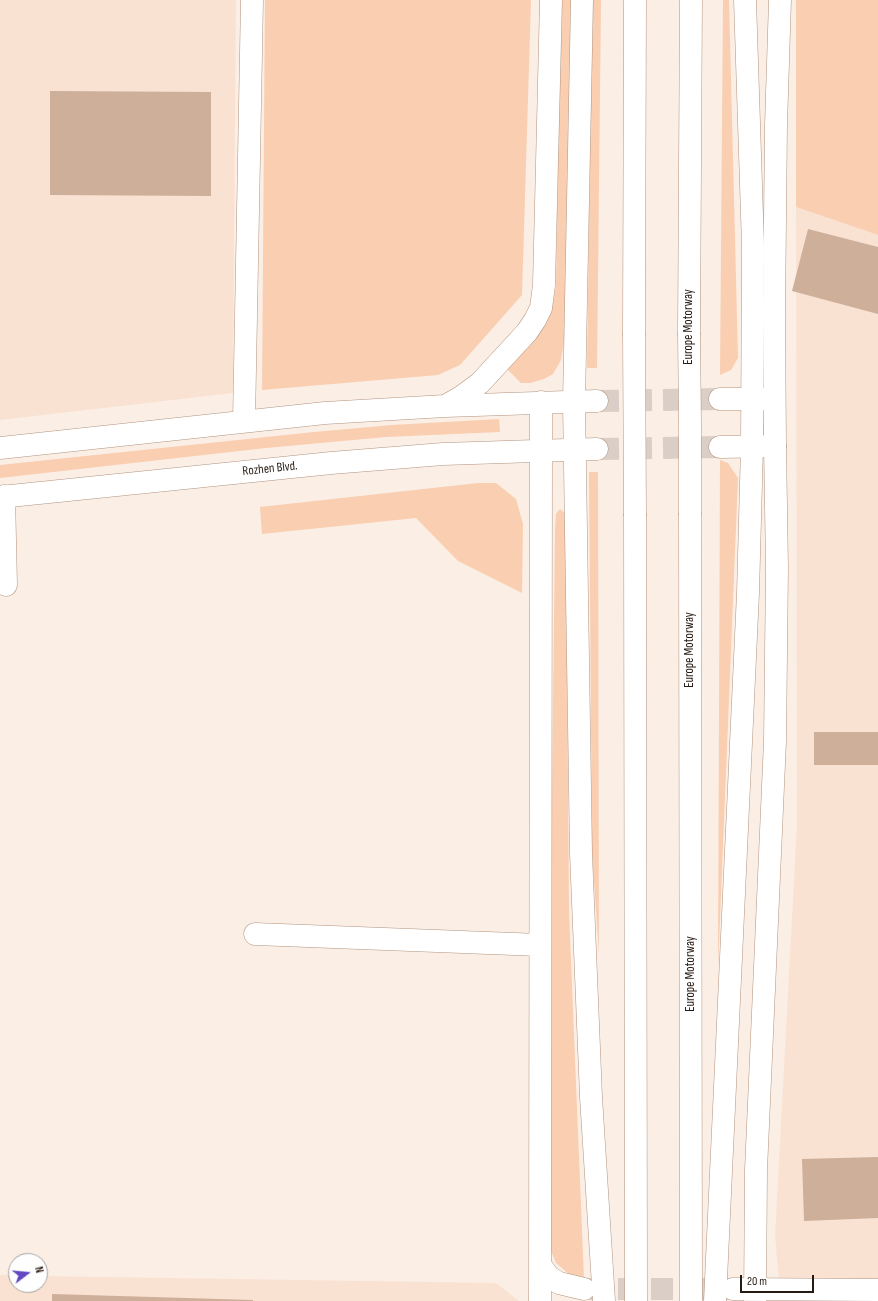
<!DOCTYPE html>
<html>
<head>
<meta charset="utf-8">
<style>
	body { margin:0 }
	#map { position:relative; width:878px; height:1301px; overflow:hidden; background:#fbeee5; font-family:"Sofia Sans Condensed",sans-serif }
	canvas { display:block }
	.north { position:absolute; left:8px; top:1253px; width:40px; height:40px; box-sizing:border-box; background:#fefefe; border:1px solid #a8a3a0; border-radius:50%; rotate:74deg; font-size:11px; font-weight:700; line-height:16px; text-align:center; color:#261b13 }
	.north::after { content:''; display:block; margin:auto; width:14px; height:18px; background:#6348c1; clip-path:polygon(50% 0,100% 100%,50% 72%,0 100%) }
	.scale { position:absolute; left:740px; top:1275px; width:74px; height:18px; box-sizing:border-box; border:2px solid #261b13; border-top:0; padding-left:5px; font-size:12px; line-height:14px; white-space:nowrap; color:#261b13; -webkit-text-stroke:3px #fefefe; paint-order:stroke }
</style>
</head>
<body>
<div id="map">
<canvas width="878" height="1301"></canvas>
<div class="north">N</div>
<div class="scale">20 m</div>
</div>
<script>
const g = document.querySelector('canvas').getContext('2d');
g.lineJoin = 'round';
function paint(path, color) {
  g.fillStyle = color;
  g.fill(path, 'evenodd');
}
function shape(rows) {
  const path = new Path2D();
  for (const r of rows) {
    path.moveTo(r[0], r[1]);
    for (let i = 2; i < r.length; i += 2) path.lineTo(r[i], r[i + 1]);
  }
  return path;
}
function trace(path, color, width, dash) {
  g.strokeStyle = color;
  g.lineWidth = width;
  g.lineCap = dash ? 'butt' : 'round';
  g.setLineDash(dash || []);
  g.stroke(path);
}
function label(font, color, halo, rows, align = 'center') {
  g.font = font + ' "Sofia Sans Condensed",sans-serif';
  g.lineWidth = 4;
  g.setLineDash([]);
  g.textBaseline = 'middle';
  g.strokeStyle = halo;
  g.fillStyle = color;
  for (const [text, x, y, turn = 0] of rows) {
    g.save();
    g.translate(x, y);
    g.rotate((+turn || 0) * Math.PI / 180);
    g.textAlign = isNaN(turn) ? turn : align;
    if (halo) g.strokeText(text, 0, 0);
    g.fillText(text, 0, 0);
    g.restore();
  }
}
paint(shape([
	[0,0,236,0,233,393,0,420],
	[796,207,878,235,878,1301,781,1301,775,1236,797,824],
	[0,1275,16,1275,16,1285,40,1285,40,1276,496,1283,519,1301,0,1301]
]), '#fae2d3');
paint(shape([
	[265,0,531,0,522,295,460,365,438,375,262,390],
	[560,0,571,0,565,336,561,360,553,374,544,379,530,383,521,383,506,368,542,328,551,312,556,287],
	[592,0,601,0,597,368,587,368],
	[723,0,729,0,738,358,731,370,720,375],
	[796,0,878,0,878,235,796,207],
	[499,419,500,432,386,437,266,448,0,478,0,465,314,432,392,425],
	[720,460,728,463,738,478,718,969],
	[589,472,598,472,599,954,592,853],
	[478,483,496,483,516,499,523,524,522,593,458,561,416,518,262,534,260,507],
	[560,509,566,514,569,912,584,1279,571,1276,556,1263,547,1241,555,530,556,514]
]), '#f9ceb1');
paint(shape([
	[50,91,211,92,211,196,50,195],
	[808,229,878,247,878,314,792,291],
	[814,732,878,732,878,765,814,765],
	[878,1157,878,1218,804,1221,802,1159],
	[52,1294,253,1300,253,1301,52,1301]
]), '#cdaf9a');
trace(shape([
	[585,1289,733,1289]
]), '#dbcec6', 22, [22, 11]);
trace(shape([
	[597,401,720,399],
	[597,449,720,447]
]), '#dbcec6', 22, [22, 11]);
const minor = shape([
	[244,421,252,0],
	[4,496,6,585],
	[255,934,540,945],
	[541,1266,549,1277,559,1283,584,1289],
	[733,1289,878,1290],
	[540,1301,541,450],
	[755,1301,756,1170,775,741,777,568,775,446]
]);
const major = shape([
	[720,399,772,399],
	[541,402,541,450],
	[447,405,461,397,480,383,527,332,535,320,541,308,544,285,551,0],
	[720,447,775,446,774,313,776,125,780,0],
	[0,448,325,413,445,406,597,401],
	[0,497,331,463,443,454,597,449]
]);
const highway = shape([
	[582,0,574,402,581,853,591,1097,604,1301],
	[634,333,635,0],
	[689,333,691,0],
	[690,515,691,1301],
	[635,516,636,1301],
	[715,1301,748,593,752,447,753,246,745,0]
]);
trace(minor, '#b1947f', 23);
trace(major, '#b1947f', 23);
trace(highway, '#b1947f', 23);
trace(minor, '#fff', 22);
trace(major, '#fff', 22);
trace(highway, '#fff', 22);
const highwayBridge = shape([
	[634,333,635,516],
	[689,333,690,424,690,515]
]);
trace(highwayBridge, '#b1947f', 23, []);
trace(highwayBridge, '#fff', 22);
label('13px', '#261b13', '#fefefe', [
	["Europe Motorway",689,327,-90],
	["Rozhen Blvd.",270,469,-6],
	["Europe Motorway",690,650,-90],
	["Europe Motorway",691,974,-90]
]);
</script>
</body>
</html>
